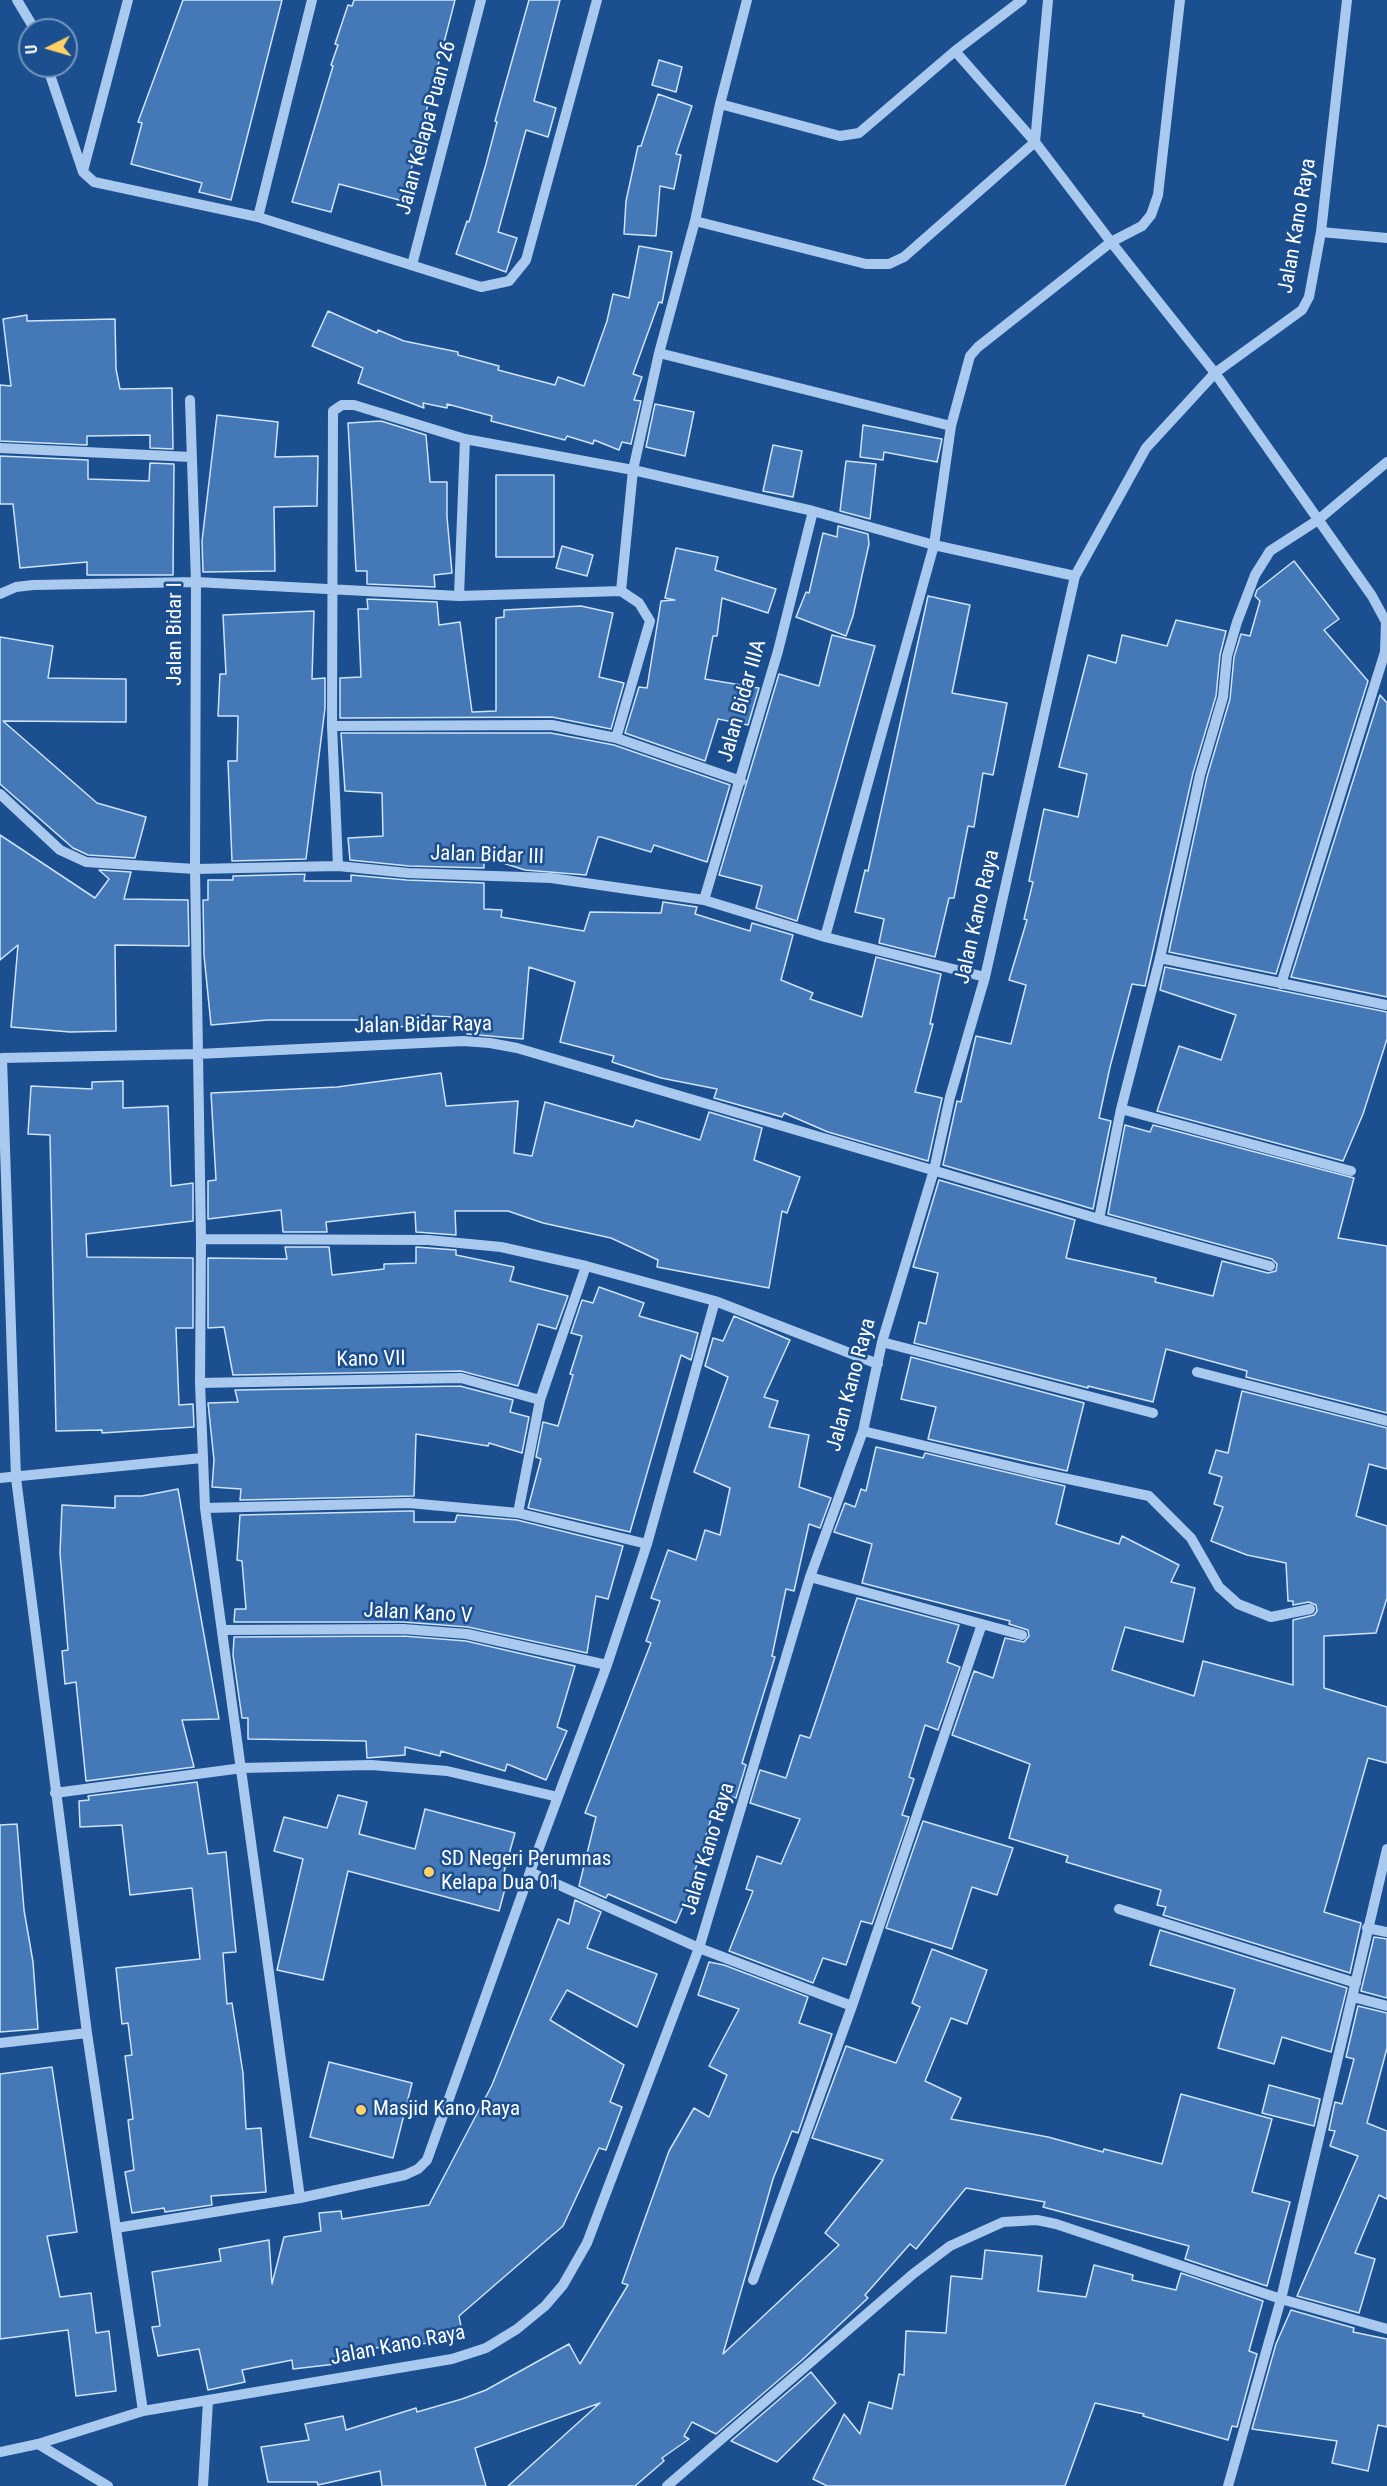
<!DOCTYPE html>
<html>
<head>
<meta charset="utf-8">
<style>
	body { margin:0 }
	#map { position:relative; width:1387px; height:2486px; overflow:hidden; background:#1b4f8f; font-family:"Roboto Condensed",sans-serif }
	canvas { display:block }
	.north { position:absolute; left:18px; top:18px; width:60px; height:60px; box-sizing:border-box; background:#1b4f8f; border:2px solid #7695bc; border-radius:50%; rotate:265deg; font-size:16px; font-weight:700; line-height:24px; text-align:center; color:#fff }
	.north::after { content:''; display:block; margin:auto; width:21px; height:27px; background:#ffd166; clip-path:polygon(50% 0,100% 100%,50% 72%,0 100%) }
</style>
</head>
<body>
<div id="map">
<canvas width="1387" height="2486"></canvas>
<div class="north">U</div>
</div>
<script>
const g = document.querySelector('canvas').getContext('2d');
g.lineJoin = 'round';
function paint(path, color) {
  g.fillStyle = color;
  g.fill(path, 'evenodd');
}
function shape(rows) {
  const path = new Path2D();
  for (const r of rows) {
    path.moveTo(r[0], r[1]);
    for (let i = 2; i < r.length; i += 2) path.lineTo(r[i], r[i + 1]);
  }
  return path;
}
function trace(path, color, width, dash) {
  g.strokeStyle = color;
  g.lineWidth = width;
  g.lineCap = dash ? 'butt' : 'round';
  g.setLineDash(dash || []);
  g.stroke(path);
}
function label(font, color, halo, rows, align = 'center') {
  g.font = font + ' "Roboto Condensed",sans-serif';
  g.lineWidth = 5;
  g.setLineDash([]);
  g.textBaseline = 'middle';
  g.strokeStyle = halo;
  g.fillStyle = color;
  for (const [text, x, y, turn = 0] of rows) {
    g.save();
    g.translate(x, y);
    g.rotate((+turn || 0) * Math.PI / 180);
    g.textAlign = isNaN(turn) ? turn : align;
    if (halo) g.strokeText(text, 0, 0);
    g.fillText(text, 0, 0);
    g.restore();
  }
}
const building = shape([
	[183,0,282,0,231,200,199,192,202,183,131,164,142,123,138,122,183,0],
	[354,0,455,0,403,201,339,184,331,212,292,202,333,66,331,65,338,45,335,44,348,5,352,6,354,0],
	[529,0,560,0,534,101,556,108,548,137,526,130,498,232,517,238,506,272,456,254,467,221,469,222,486,164,497,122,495,121,529,0],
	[659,60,682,67,676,92,652,85,659,60],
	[658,94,692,106,676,154,681,155,674,189,660,186,656,236,624,234,626,201,638,146,641,146,658,94],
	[639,246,672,252,662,303,659,302,633,374,642,377,634,400,641,401,631,444,622,442,619,450,594,440,593,444,567,436,565,440,491,421,492,416,447,404,447,408,423,403,424,408,358,383,363,368,312,346,328,311,377,333,378,330,404,341,458,352,458,355,499,366,498,370,555,385,558,377,584,386,607,321,613,294,629,298,639,246],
	[27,315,27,321,115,319,116,369,120,389,172,388,173,449,150,448,150,435,87,436,87,445,0,441,0,385,11,386,3,319,27,315],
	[655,404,694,412,685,456,646,447,655,404],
	[217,415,278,422,275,457,318,456,317,506,274,507,275,571,203,572,202,541,217,415],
	[381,421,426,435,430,482,447,482,447,517,452,573,434,575,435,587,367,584,367,571,356,571,348,423,381,421],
	[863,425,942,439,937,462,884,452,883,460,860,457,863,425],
	[773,445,802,451,793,497,763,491,773,445],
	[0,456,88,460,88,479,149,481,150,463,174,464,173,575,87,575,87,562,20,568,13,504,0,504,0,456],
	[846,461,876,464,870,519,840,511,846,461],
	[496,475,554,475,554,557,496,557,496,475],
	[838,526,868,534,869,544,853,616,846,636,796,617,806,592,809,593,823,533,837,537,838,526],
	[562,546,593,555,587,576,556,568,562,546],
	[676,548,718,557,715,570,776,589,768,613,722,598,717,636,713,636,705,679,759,688,748,725,718,719,705,761,625,733,639,687,647,688,661,601,675,600,665,598,676,548],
	[1294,561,1339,619,1324,630,1368,681,1276,974,1169,952,1207,777,1230,699,1234,657,1241,634,1250,636,1260,601,1255,596,1257,590,1294,561],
	[928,596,970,605,952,693,1007,703,993,775,983,773,974,827,968,826,954,898,949,898,935,957,879,943,884,919,855,912,865,870,868,871,928,596],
	[367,599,437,602,439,625,460,622,472,712,496,711,496,618,504,617,504,610,581,606,613,613,599,677,624,683,611,729,552,717,340,718,340,678,361,677,358,609,368,609,367,599],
	[314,611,312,679,325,678,325,708,306,859,232,861,228,761,237,761,238,716,218,716,220,674,226,674,223,615,314,611],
	[1176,620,1226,631,1220,655,1216,696,1193,773,1145,986,1132,984,1110,1067,1099,1118,1111,1121,1093,1209,943,1165,957,1101,961,1102,976,1036,1011,1044,1026,985,1009,980,1027,920,1024,919,1033,882,1029,881,1044,809,1078,817,1087,774,1059,767,1088,655,1116,663,1122,635,1167,646,1176,620],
	[832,635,875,646,797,921,756,908,762,886,719,875,779,674,819,686,832,635],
	[0,637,53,646,48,678,126,679,126,722,3,721,97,803,146,817,135,858,88,855,73,848,0,784,0,637],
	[1380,695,1387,703,1387,997,1291,977,1380,695],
	[341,733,551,733,614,745,730,785,707,862,654,845,651,852,601,837,598,837,586,875,525,870,484,857,484,868,409,866,350,860,348,838,383,836,382,793,345,791,341,733],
	[0,835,95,898,109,879,99,870,131,872,124,899,188,900,189,946,115,945,116,1031,70,1032,11,1027,18,945,0,960,0,835],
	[305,874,304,881,351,881,351,875,407,880,484,883,484,909,502,910,501,917,584,931,590,912,661,913,663,902,697,907,695,914,750,931,752,923,793,935,781,980,813,993,810,999,862,1017,876,957,941,974,930,1024,933,1024,915,1092,942,1098,928,1161,828,1132,784,1113,782,1117,714,1098,717,1089,661,1078,612,1062,614,1056,560,1042,575,982,529,967,523,1039,467,1034,468,1018,416,1015,416,1026,370,1028,369,1020,267,1020,211,1025,204,955,203,900,208,900,208,880,233,880,233,876,305,874],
	[1165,967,1387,1012,1387,1039,1363,1114,1343,1161,1157,1111,1179,1046,1221,1060,1236,1015,1160,990,1165,967],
	[441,1073,446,1106,518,1101,514,1153,532,1156,545,1102,633,1127,636,1120,700,1140,709,1112,762,1128,754,1160,800,1177,787,1213,782,1211,769,1288,657,1267,658,1260,611,1238,543,1223,508,1211,455,1211,456,1235,416,1232,415,1212,326,1222,327,1232,283,1232,281,1210,208,1219,208,1181,216,1180,211,1093,337,1087,441,1073],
	[123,1081,123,1108,168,1106,171,1186,193,1183,193,1221,86,1234,87,1257,193,1258,193,1328,176,1328,179,1405,193,1404,194,1427,102,1433,102,1430,56,1431,50,1135,28,1134,31,1086,92,1089,92,1082,123,1081],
	[1125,1125,1150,1132,1153,1125,1354,1178,1338,1238,1387,1246,1387,1413,1246,1377,1247,1371,1166,1349,1153,1402,1088,1386,1088,1388,914,1343,919,1322,926,1324,938,1273,913,1267,939,1180,1075,1220,1066,1258,1156,1278,1155,1282,1213,1296,1222,1261,1268,1273,1276,1271,1277,1264,1272,1259,1108,1214,1125,1125],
	[285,1247,329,1247,332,1275,384,1269,384,1264,416,1263,416,1247,456,1250,456,1255,514,1267,510,1281,568,1296,556,1329,538,1324,518,1386,461,1371,233,1375,224,1327,208,1328,208,1258,287,1259,285,1247],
	[599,1287,644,1303,639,1316,698,1333,691,1360,681,1355,630,1532,528,1508,541,1459,536,1457,543,1422,558,1426,573,1375,570,1374,582,1336,571,1333,582,1300,593,1303,599,1287],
	[734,1316,790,1340,764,1397,778,1401,769,1427,809,1435,799,1487,831,1498,820,1528,809,1524,794,1591,786,1589,772,1656,775,1657,742,1763,746,1765,736,1798,728,1796,723,1806,716,1803,693,1877,695,1878,676,1923,608,1894,606,1898,579,1886,596,1817,585,1813,651,1643,646,1641,660,1601,651,1598,668,1550,696,1560,705,1530,720,1535,730,1488,694,1472,728,1377,705,1366,713,1338,723,1341,734,1316],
	[911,1357,1084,1403,1067,1471,928,1439,936,1407,901,1399,911,1357],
	[460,1386,513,1400,510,1412,529,1417,522,1453,489,1443,488,1446,416,1434,414,1496,240,1500,241,1489,212,1487,214,1460,208,1403,238,1402,235,1390,460,1386],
	[1242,1391,1387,1428,1387,1469,1369,1464,1356,1516,1387,1526,1387,1598,1376,1633,1324,1636,1324,1688,1387,1707,1387,1763,1368,1758,1324,1912,1361,1923,1350,1973,1163,1915,1166,1907,1157,1905,1161,1890,1066,1862,1068,1856,1009,1838,1030,1764,952,1735,974,1671,993,1678,1005,1638,1024,1642,1029,1636,1028,1630,1009,1624,1010,1621,862,1583,872,1544,834,1532,845,1503,855,1507,861,1489,866,1491,876,1447,923,1458,925,1453,1065,1486,1056,1524,1119,1544,1122,1536,1179,1565,1171,1582,1195,1588,1183,1642,1125,1627,1112,1670,1194,1696,1203,1661,1293,1685,1293,1620,1314,1615,1317,1611,1316,1605,1309,1602,1293,1605,1293,1601,1288,1601,1286,1563,1247,1555,1211,1541,1223,1507,1214,1504,1222,1477,1209,1473,1216,1450,1228,1453,1242,1391],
	[178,1489,219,1719,182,1720,194,1767,86,1781,76,1682,65,1684,62,1651,68,1650,60,1553,62,1505,115,1508,115,1496,142,1496,178,1489],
	[409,1511,414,1511,414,1522,455,1522,457,1515,517,1520,623,1546,608,1599,596,1596,587,1653,468,1627,403,1622,234,1622,235,1609,246,1609,242,1561,237,1560,240,1515,409,1511],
	[857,1598,959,1625,947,1662,960,1667,938,1730,925,1725,909,1777,914,1779,902,1815,909,1817,872,1924,861,1921,846,1965,823,1958,813,1983,729,1951,753,1891,746,1889,757,1856,781,1864,800,1819,750,1803,760,1770,786,1778,800,1735,810,1738,857,1598],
	[403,1636,466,1641,575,1666,557,1727,567,1731,546,1780,507,1764,505,1771,441,1751,440,1756,405,1747,405,1755,367,1758,366,1741,248,1739,248,1718,242,1718,233,1655,234,1637,403,1636],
	[197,1782,208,1854,226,1852,236,1952,223,1953,227,2004,232,2003,243,2073,246,2129,261,2128,266,2192,211,2196,212,2205,165,2212,164,2208,132,2213,125,2172,134,2170,128,2120,133,2119,125,2056,132,2055,128,2023,122,2024,116,1968,200,1959,192,1888,130,1895,122,1825,80,1827,79,1801,89,1800,88,1796,197,1782],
	[338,1795,367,1802,359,1834,415,1849,425,1809,515,1833,504,1872,509,1874,499,1911,348,1871,323,1980,277,1970,303,1859,274,1851,284,1817,327,1828,338,1795],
	[923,1821,1013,1848,997,1895,972,1887,952,1949,886,1928,923,1821],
	[17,1824,24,1910,33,1962,38,2029,0,2032,0,1825,17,1824],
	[575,1900,601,1912,587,1948,657,1974,637,2027,567,1990,550,2020,624,2065,610,2102,622,2107,606,2150,599,2148,563,2226,459,2316,463,2338,421,2344,421,2339,335,2356,336,2364,293,2369,292,2360,242,2370,245,2382,208,2390,199,2349,158,2356,152,2327,160,2326,152,2272,221,2261,219,2249,269,2240,272,2284,284,2237,321,2231,319,2213,341,2211,342,2219,429,2205,492,2085,558,1919,569,1924,575,1900],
	[1160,1930,1347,1988,1331,2052,1282,2037,1274,2064,1218,2048,1235,1989,1150,1965,1160,1930],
	[1374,1937,1387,1939,1387,1998,1361,1991,1374,1937],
	[932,1949,987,1970,967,2024,951,2018,925,2081,961,2098,951,2119,1048,2137,1103,2152,1104,2149,1162,2164,1181,2094,1272,2119,1252,2192,1290,2202,1267,2286,1185,2259,1189,2246,1043,2207,1045,2202,966,2188,916,2249,910,2244,865,2295,868,2298,802,2360,716,2434,692,2422,684,2436,689,2439,662,2458,664,2461,635,2486,508,2486,600,2403,475,2448,486,2486,382,2486,380,2471,318,2485,317,2482,268,2482,261,2447,309,2440,305,2424,343,2416,346,2430,416,2408,417,2412,462,2399,486,2390,569,2344,580,2364,628,2285,622,2283,669,2151,694,2108,709,2117,727,2075,709,2066,739,2009,698,1995,709,1962,724,1965,808,1997,799,2023,832,2034,798,2133,792,2131,773,2179,723,2354,839,2245,825,2233,883,2160,812,2138,846,2046,896,2063,920,2007,912,2003,932,1949],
	[1358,2006,1387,2013,1387,2048,1367,2123,1387,2131,1387,2199,1379,2195,1355,2253,1375,2259,1359,2313,1297,2296,1358,2156,1330,2146,1335,2131,1329,2130,1335,2102,1342,2104,1354,2059,1346,2057,1358,2006],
	[329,2062,412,2083,393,2158,310,2137,329,2062],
	[52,2067,77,2232,47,2236,60,2297,91,2293,96,2333,109,2331,116,2391,76,2396,68,2330,0,2339,0,2074,52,2067],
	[1269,2085,1320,2099,1314,2126,1262,2113,1269,2085],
	[985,2250,1042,2256,1038,2291,1086,2297,1094,2265,1133,2275,1132,2280,1176,2290,1181,2273,1263,2301,1249,2351,1257,2354,1237,2427,1232,2426,1228,2440,1143,2416,1144,2414,1095,2403,1065,2486,827,2486,813,2479,844,2414,860,2434,869,2402,892,2409,899,2374,904,2375,906,2331,946,2333,951,2276,982,2279,985,2250],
	[1291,2310,1354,2328,1353,2332,1387,2339,1387,2427,1378,2425,1368,2471,1332,2463,1337,2441,1252,2429,1276,2344,1291,2310],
	[811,2372,836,2403,777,2462,731,2441,811,2372]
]);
paint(building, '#4478b7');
trace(building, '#cfe3fa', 1.5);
trace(shape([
	[17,0,35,30],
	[955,51,1035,142,1111,242,1215,373,1372,596,1386,622,1385,652,1281,984],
	[47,66,83,172,94,182,258,217,481,287,509,281,526,260,597,0],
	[720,104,840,136,859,133,955,51,1022,0],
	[83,171,128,0],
	[258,217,312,0],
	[695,221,866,264,889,264,904,257,1035,142,1048,0],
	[1321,232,1387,238],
	[412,265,481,0],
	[659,353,951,426],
	[190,400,196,582,195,869,201,1239,200,1383,205,1508,300,2198],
	[0,448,191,457],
	[621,591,633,470,659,353,695,221,720,104,747,0],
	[0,594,16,587,33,585,196,582,459,596,621,591,639,603,650,621,616,738],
	[459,596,465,439],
	[332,726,552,725,616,738,741,781],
	[0,794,60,850,86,862,195,869,338,866,408,873,551,878,704,900,825,937,985,977],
	[338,866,332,726,333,411,342,405,354,405,465,439,633,470,813,511,934,545,1075,576],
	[704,900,778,651,813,511],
	[825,937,934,545,951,426,970,356,978,347,1111,242,1142,226,1151,215,1158,195,1180,0],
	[1160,958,1387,1005],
	[2,1058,16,1478,87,2033,143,2411],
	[2,1058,198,1054,463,1041,490,1043,517,1048,1099,1219,1270,1266],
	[1121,1109,1351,1171],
	[1099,1219,1121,1109,1160,958,1200,775,1223,697,1227,656,1237,622,1255,575,1270,551,1318,520,1387,462],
	[201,1239,428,1240,501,1247,586,1266,715,1301,878,1364],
	[882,1342,1153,1413],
	[1197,1372,1387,1421],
	[200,1383,461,1378,540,1400],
	[863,1431,1030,1471,1149,1496,1191,1538,1219,1587,1238,1604,1271,1617,1310,1609],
	[0,1478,202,1458],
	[205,1508,409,1503,518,1513,647,1544],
	[518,1513,540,1400,586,1266],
	[810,1577,1022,1635],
	[223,1630,403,1629,467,1634,607,1665],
	[55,1793,242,1768,371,1765,447,1771,558,1797],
	[530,1872,699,1948,852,2006],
	[1119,1909,1356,1983],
	[1367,1928,1387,1932],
	[1353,1997,1387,2006],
	[0,2043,87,2033],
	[116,2228,300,2198,405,2175,418,2169,427,2160,530,1872,607,1665,647,1544,715,1301],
	[753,2280,852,2006,982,1624],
	[38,2444,108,2486],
	[0,2452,38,2444,143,2411,452,2359,486,2348,517,2329,545,2306,563,2285,587,2243,699,1948,810,1577,863,1431,882,1342,934,1170,950,1097,985,977,1075,576,1146,448,1215,373,1302,310,1309,297,1321,232,1347,0],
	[203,2486,208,2401],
	[667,2486,913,2274,950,2246,1003,2222,1037,2220,1056,2224,1281,2299,1387,2329],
	[1228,2486,1281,2299,1387,1849]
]), '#a9c9ee', 10);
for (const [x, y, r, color] of [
	[429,1872,6,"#ffd166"],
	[361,2110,6,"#ffd166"]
]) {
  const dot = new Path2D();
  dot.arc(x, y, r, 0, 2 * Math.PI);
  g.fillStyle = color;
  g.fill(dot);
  trace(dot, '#1b4f8f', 2);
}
label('21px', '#fff', '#1b4f8f', [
	["Jalan Kelapa Puan 26",427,128,-75],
	["Jalan Kano Raya",1298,226,-80],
	["Jalan Bidar I",176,634,-90],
	["Jalan Bidar IIIA",743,701,-74],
	["Jalan Bidar III",487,856,2],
	["Jalan Kano Raya",978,917,-77],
	["Jalan Bidar Raya",423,1026,-1],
	["Kano VII",371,1360,-1],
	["Jalan Kano Raya",852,1385,-75],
	["Jalan Kano V",418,1614,3],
	["Jalan Kano Raya",709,1849,-73],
	["Jalan Kano Raya",398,2346,-11]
]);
label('21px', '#fff', '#1b4f8f', [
	["SD Negeri Perumnas",441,1860],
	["Kelapa Dua 01",441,1884],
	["Masjid Kano Raya",373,2110]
], 'left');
</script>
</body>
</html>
